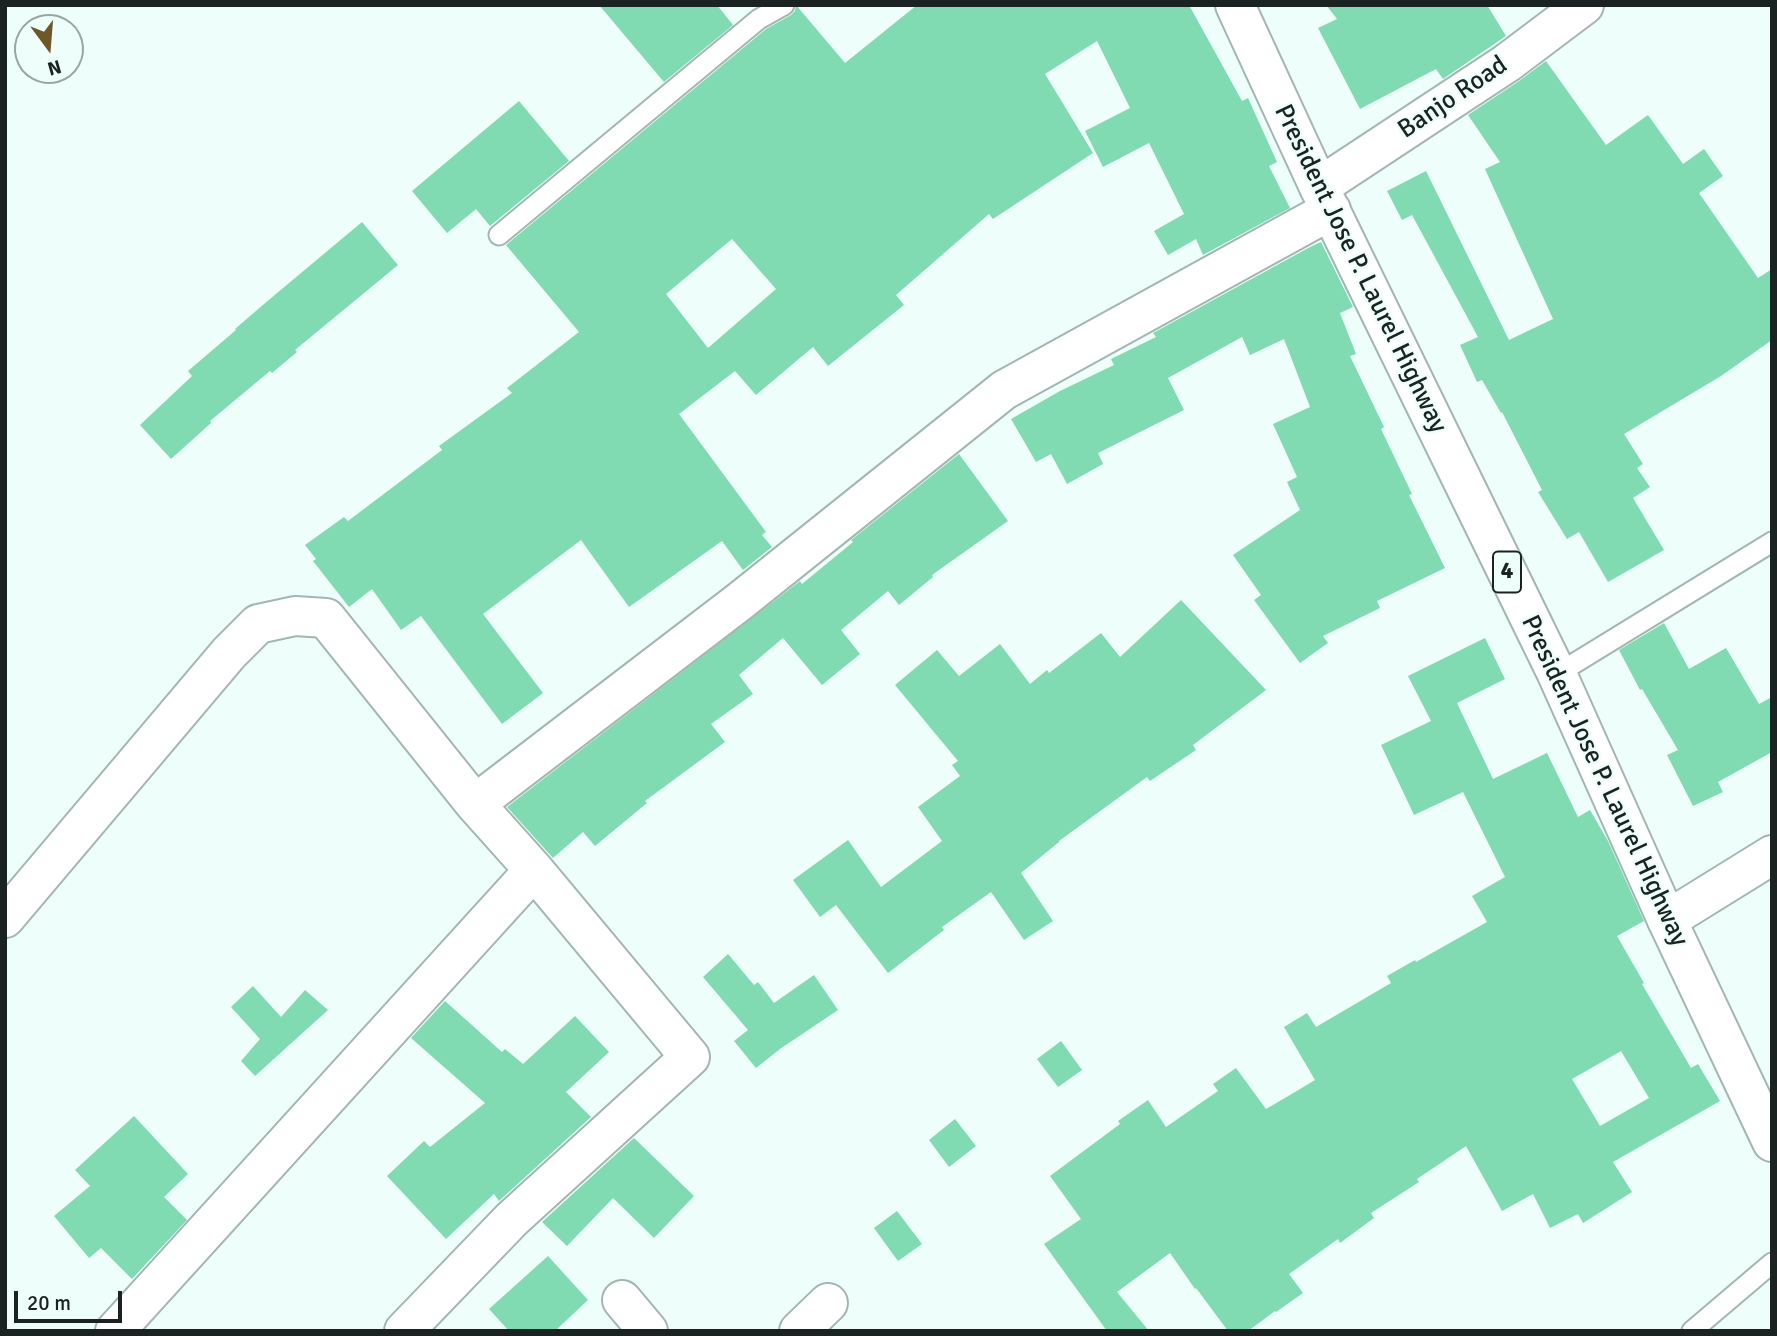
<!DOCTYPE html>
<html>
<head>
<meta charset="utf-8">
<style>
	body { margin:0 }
	#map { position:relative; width:1777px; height:1336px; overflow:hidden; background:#edfefb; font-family:Signika,sans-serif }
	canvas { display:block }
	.frame { position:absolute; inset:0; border:7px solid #1b2322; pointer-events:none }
	.north { position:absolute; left:14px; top:14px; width:70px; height:70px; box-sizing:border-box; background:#edfefb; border:2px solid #99a6a4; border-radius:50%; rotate:164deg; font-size:19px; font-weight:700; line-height:28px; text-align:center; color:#1b2322 }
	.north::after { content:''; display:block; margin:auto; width:24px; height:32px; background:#6f5728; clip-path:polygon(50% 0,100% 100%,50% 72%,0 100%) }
	.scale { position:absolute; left:14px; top:1291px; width:108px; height:32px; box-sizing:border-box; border:4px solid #1b2322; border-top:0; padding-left:9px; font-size:21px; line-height:24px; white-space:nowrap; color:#1b2322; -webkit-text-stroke:5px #edfefb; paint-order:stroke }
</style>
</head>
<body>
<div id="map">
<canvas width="1777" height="1336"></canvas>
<div class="frame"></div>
<div class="north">N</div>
<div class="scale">20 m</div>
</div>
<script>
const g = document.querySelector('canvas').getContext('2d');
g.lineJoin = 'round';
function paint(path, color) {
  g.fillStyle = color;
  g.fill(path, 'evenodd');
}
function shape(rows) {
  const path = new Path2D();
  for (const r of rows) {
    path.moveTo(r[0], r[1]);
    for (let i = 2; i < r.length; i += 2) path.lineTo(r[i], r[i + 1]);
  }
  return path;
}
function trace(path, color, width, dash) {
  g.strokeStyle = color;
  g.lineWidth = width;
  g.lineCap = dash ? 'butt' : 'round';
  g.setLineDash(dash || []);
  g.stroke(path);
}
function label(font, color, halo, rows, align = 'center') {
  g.font = font + ' Signika,sans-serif';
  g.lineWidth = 5;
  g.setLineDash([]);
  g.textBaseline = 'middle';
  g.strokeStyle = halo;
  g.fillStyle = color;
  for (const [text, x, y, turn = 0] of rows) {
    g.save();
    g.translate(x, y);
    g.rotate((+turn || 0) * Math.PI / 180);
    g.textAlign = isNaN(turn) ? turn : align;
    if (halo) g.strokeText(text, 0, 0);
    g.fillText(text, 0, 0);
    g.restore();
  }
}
paint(shape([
	[599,5,717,5,733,25,664,82],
	[796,5,845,63,917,5,1189,5,1242,101,1248,98,1277,162,1269,166,1290,208,1203,255,1196,239,1168,255,1154,231,1184,214,1149,143,1103,167,1085,131,1130,108,1097,41,1045,74,1093,153,993,219,989,214,896,295,904,305,828,366,813,347,756,395,735,371,679,414,766,532,762,535,772,547,743,570,722,541,629,607,581,540,483,614,543,693,502,724,421,616,401,630,372,589,349,607,313,561,316,559,305,545,344,517,348,521,442,450,439,446,512,393,507,388,579,332,506,245,766,29,791,15,795,11],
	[732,239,776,289,708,348,666,294],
	[1326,5,1487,5,1506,36,1443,79,1436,69,1360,109,1318,28,1337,19],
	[1546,61,1606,145,1648,115,1683,164,1704,149,1723,176,1699,193,1758,278,1772,269,1772,340,1721,376,1624,434,1643,464,1637,468,1650,487,1633,498,1664,550,1608,582,1579,532,1567,539,1538,492,1542,490,1502,412,1501,413,1482,380,1477,382,1460,345,1478,337,1412,215,1402,220,1387,191,1426,171,1509,340,1553,319,1485,169,1500,162,1468,115,1519,81],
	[519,101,569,161,490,226,476,209,447,233,412,191],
	[362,222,398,265,295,350,297,352,272,373,270,371,210,421,211,423,171,459,140,425,192,376,188,371,236,330,235,329,264,304],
	[1321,242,1353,307,1340,313,1356,354,1350,356,1384,427,1381,429,1412,494,1409,495,1445,568,1377,601,1380,608,1323,636,1328,643,1300,663,1254,600,1261,595,1233,555,1300,510,1287,482,1297,477,1273,424,1310,407,1284,339,1250,355,1242,337,1168,378,1184,410,1098,453,1103,464,1067,484,1051,454,1036,462,1011,419,1060,391,1114,365,1111,359,1156,337,1153,333,1310,247],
	[959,454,1008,521,932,575,933,577,899,605,888,591,841,630,860,654,822,685,783,638,739,675,753,694,711,724,725,742,645,801,647,803,595,846,583,832,553,858,507,807,800,581,802,584,853,542,851,540],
	[1181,600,1266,690,1193,745,1196,750,1150,781,1147,777,1059,841,1059,842,1021,873,1053,921,1024,940,991,892,942,927,944,930,888,973,836,905,820,917,793,880,848,840,881,887,942,841,918,807,960,776,952,765,958,761,895,685,937,650,959,676,1000,644,1030,684,1047,670,1049,673,1101,633,1120,657],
	[1664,623,1689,669,1726,648,1759,704,1772,697,1772,752,1718,782,1723,792,1693,806,1667,755,1678,750,1642,689,1640,690,1619,650],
	[1485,638,1505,679,1457,703,1493,779,1547,753,1578,817,1590,810,1608,841,1644,921,1617,936,1644,983,1642,984,1691,1068,1698,1064,1720,1101,1613,1162,1632,1192,1583,1223,1578,1214,1550,1228,1533,1194,1502,1211,1466,1146,1417,1179,1419,1182,1371,1213,1374,1218,1340,1243,1338,1239,1289,1274,1303,1293,1276,1312,1275,1311,1248,1331,1228,1331,1196,1288,1195,1289,1170,1253,1117,1292,1149,1331,1107,1331,1044,1244,1081,1219,1050,1176,1120,1124,1118,1121,1148,1100,1166,1127,1218,1091,1213,1084,1236,1068,1266,1109,1290,1095,1315,1080,1284,1027,1307,1013,1316,1027,1391,983,1387,976,1415,960,1416,962,1487,922,1472,896,1505,877,1463,792,1414,815,1381,745,1431,721,1408,676],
	[1621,1051,1649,1098,1600,1126,1572,1079],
	[728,954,754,985,758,982,774,1003,814,975,838,1010,780,1049,756,1068,734,1041,748,1030,703,977],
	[253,986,281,1017,305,990,328,1010,255,1076,241,1061,260,1039,231,1007],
	[445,1001,502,1052,505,1049,523,1064,575,1016,609,1052,566,1092,591,1117,499,1201,494,1194,446,1239,387,1176,424,1141,430,1147,485,1103,411,1038],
	[1061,1041,1082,1070,1058,1087,1037,1059],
	[134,1116,188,1174,164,1197,187,1220,132,1279,101,1248,89,1258,54,1216,90,1186,75,1170],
	[955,1119,976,1146,949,1167,929,1140],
	[634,1138,694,1196,654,1238,613,1198,567,1246,542,1222],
	[897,1211,922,1244,898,1261,874,1228],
	[548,1256,588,1300,555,1331,509,1331,489,1309]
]), '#80dab2');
const service = shape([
	[499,235,759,19,784,5],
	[1557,674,1772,542],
	[1692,1331,1772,1263]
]);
const minor = shape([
	[5,918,229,653,258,624,295,616,326,618,475,804,739,602,1004,390,1331,210],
	[1667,920,1772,855],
	[622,1300,648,1331],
	[115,1331,534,870],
	[404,1331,512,1219,690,1057,534,870,475,804],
	[799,1331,828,1303]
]);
const tertiary = shape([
	[1319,187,1507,63,1584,5]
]);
const trunk = shape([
	[1235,5,1319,187,1557,674,1667,920,1772,1142]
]);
trace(service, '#a2b7b3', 23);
trace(minor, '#a2b7b3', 42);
trace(tertiary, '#a2b7b3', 42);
trace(trunk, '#a2b7b3', 42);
trace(service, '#fff', 19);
trace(minor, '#fff', 38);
trace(tertiary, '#fff', 38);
trace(trunk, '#fff', 38);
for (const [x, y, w] of [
	[1507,572,28]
]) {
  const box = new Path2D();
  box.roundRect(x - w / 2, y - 20.5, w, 41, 5);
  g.fillStyle = '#edfefb';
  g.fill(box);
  trace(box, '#1b2322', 2);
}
label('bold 24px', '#1b2322', null, [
	["4",1507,572]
]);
label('26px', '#1b2322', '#edfefb', [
	["Banjo Road",1453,98,-34],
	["President Jose P. Laurel Highway",1360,269,64],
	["President Jose P. Laurel Highway",1604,781,65]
]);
</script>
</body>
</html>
